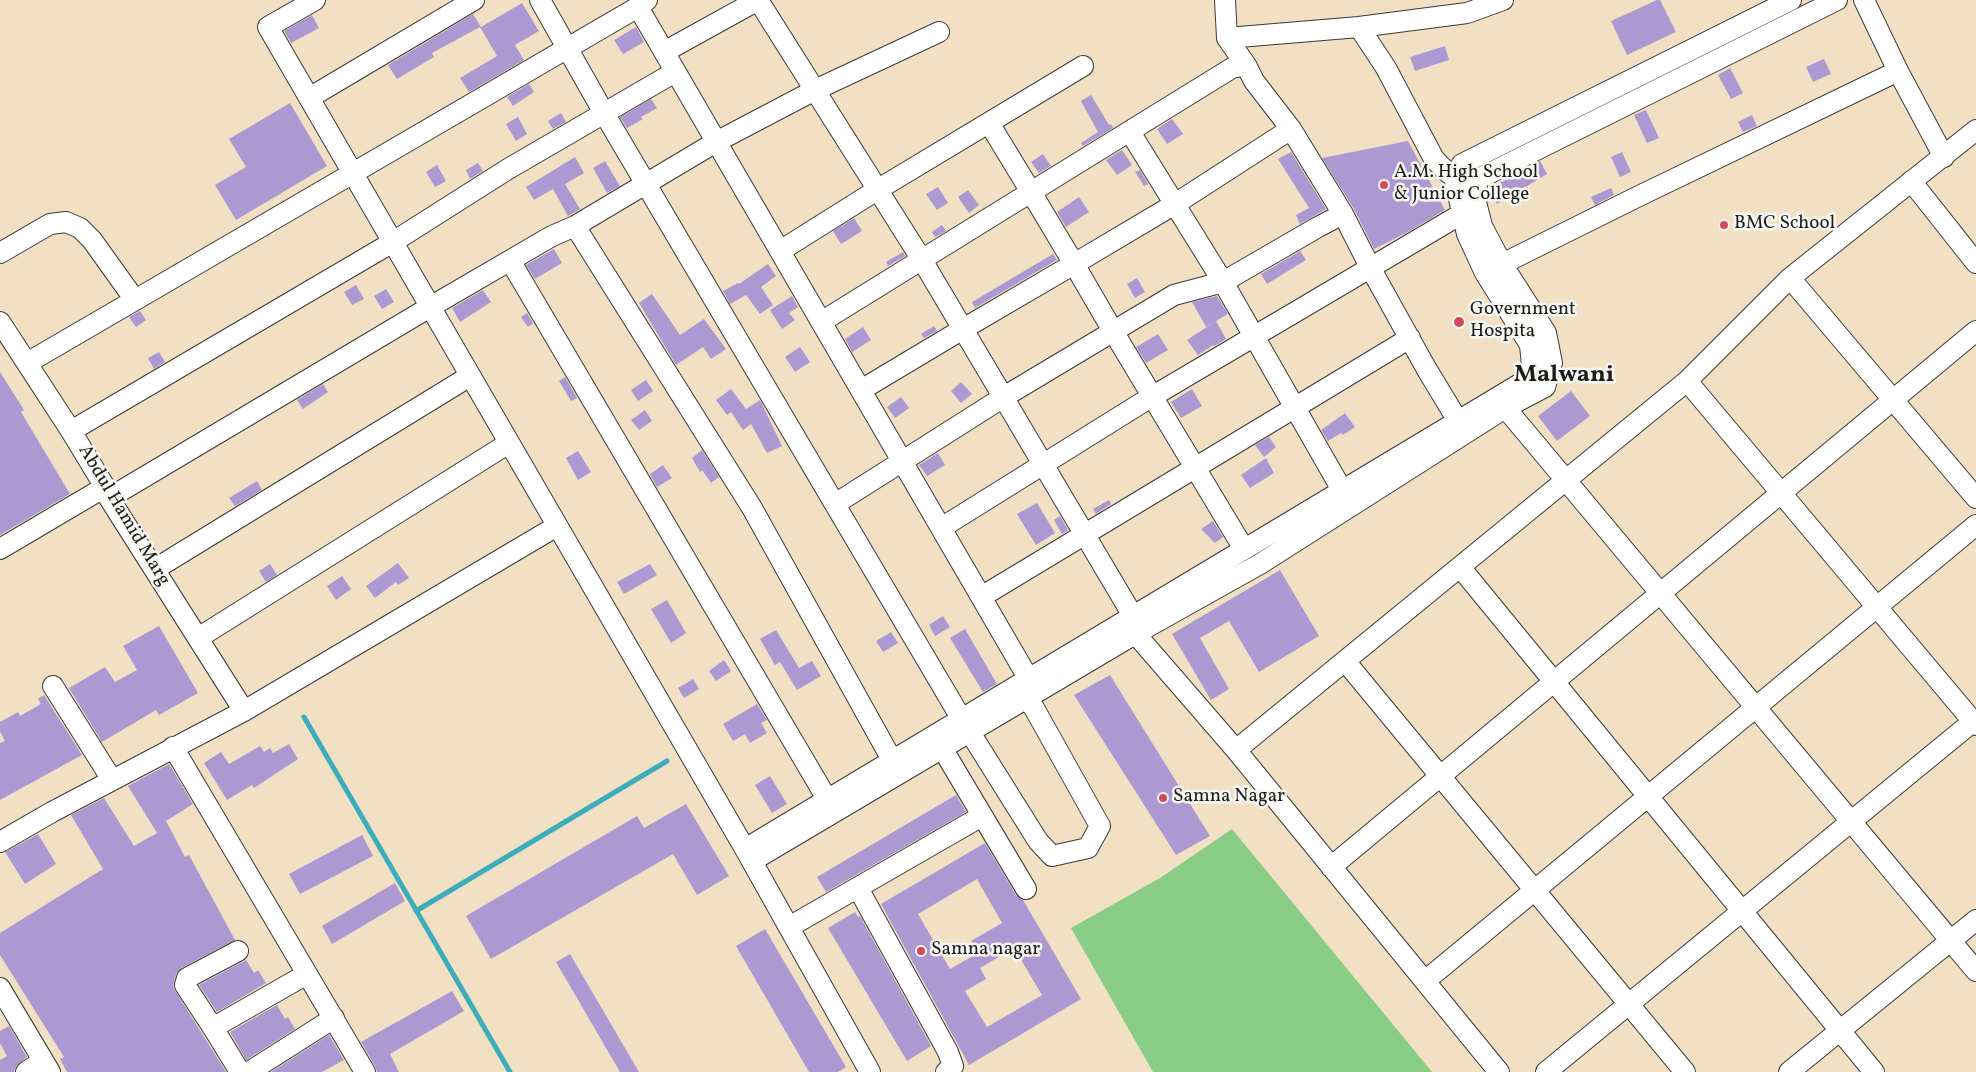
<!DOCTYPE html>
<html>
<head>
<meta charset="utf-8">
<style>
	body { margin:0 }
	canvas { display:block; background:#f1e0c4 }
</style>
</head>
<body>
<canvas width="1976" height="1072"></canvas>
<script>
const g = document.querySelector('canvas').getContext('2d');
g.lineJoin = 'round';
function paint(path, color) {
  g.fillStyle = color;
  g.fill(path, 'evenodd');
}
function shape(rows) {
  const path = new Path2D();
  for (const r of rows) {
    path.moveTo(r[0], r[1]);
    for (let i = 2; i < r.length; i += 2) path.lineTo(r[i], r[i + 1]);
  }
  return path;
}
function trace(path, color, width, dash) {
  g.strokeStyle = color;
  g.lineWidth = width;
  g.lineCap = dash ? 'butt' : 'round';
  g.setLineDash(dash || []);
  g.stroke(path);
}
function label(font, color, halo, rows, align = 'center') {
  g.font = font + ' Vollkorn,serif';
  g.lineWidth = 5;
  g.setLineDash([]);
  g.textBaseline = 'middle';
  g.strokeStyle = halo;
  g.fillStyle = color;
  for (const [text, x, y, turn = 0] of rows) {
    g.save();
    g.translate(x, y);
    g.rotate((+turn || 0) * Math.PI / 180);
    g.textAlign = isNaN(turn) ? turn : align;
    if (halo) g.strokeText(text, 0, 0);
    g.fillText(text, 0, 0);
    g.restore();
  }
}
paint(shape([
	[1232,829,1432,1072,1153,1072,1071,928,1160,878]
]), '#89cc85');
trace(shape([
	[304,717,510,1072],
	[416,911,667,761]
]), '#3dacbb', 5);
paint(shape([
	[1657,0,1660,0,1676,32,1627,55,1611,21],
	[522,3,539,31,515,45,524,60,469,92,460,78,497,56,480,27,432,53,434,57,397,79,388,65,473,14,481,27],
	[312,15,319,28,291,43,284,31],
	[636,27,644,42,623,54,614,40],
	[1445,46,1449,60,1415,71,1410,57],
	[1824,59,1831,74,1813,82,1806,67],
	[1730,68,1743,93,1731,99,1718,75],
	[529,84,534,92,513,106,507,97],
	[1091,95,1109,125,1111,124,1113,128,1083,146,1081,143,1098,132,1081,101],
	[651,99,657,108,641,117,643,119,627,128,620,117],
	[290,103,327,166,236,220,215,185,246,167,229,139],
	[1646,110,1659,138,1647,143,1634,115],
	[561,113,566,122,553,129,548,121],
	[1752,115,1757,126,1743,132,1738,122],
	[518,117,527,134,516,141,506,124],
	[1172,119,1183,134,1167,144,1157,129],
	[1408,141,1445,210,1406,233,1374,249,1354,209,1322,158],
	[1122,150,1132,165,1117,175,1106,160],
	[1291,152,1326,209,1300,224,1296,215,1309,208,1278,159],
	[1622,152,1631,172,1620,177,1611,157],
	[1043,154,1051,166,1039,173,1031,162],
	[575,157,584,173,565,184,580,209,568,216,553,189,534,200,526,187],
	[605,161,620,186,607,193,593,168],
	[1540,161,1547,174,1497,204,1489,189],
	[478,163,483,171,470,179,466,170],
	[437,165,446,181,435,187,426,172],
	[1140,170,1148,184,1144,186,1135,172],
	[938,187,948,203,937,210,926,194],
	[1611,188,1614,195,1595,205,1591,197],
	[968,190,979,205,969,213,958,197],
	[1079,197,1089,212,1066,227,1057,212],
	[854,218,862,231,841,244,833,231],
	[942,225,946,231,935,237,932,232],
	[554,249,562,263,535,279,526,265],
	[1300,251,1306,260,1267,284,1261,274],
	[903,252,905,256,888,266,886,262],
	[1053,254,1057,260,975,308,972,302],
	[768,264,776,276,761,287,773,305,760,314,746,295,730,304,723,291,738,283,739,284],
	[1137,278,1145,292,1135,298,1127,284],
	[356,285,364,299,352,305,344,292],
	[386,289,394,302,382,309,374,296],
	[483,290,491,302,460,322,452,308],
	[652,294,680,335,704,319,726,349,711,359,703,347,676,365,639,303],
	[792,296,798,307,789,313,795,320,782,329,770,310],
	[1217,296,1228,314,1216,321,1226,339,1214,346,1213,345,1198,355,1187,340,1216,321,1206,327,1192,302],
	[140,311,146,320,136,327,129,317],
	[527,313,533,323,528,327,521,317],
	[934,326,937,331,924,338,921,334],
	[863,327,871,340,852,352,845,339],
	[1158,334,1168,350,1146,363,1136,347],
	[800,347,810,362,795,372,785,357],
	[159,352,165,362,154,369,148,358],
	[0,372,24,410,21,412,70,494,0,535],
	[565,377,577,398,571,401,559,381],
	[646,380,653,391,638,401,631,390],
	[961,382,972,394,961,403,951,391],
	[323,384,328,392,303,409,297,400],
	[731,389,746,409,760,400,782,446,767,453,751,424,743,430,731,412,727,415,716,400],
	[1192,389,1202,406,1181,418,1171,402],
	[1571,391,1590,416,1557,441,1538,416],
	[901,397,909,408,895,418,887,407],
	[645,410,652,421,639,430,631,420],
	[1345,413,1355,427,1343,435,1341,433,1328,441,1321,430],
	[1269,437,1276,447,1264,457,1255,445],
	[702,450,719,477,711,483,702,470,700,472,692,458],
	[578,451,591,472,578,480,566,458],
	[938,453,945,465,927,476,919,465],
	[1266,458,1274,473,1250,488,1241,475],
	[663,465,672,478,657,487,650,474],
	[257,481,262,490,235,506,229,498],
	[1109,500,1111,504,1096,514,1093,509],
	[1037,503,1055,533,1036,545,1017,514],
	[1060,516,1068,530,1062,534,1054,520],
	[1213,521,1223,537,1215,543,1201,529],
	[398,563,409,578,398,585,396,582,375,598,366,586],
	[270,564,277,575,266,582,259,571],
	[650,564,657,575,624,594,617,582],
	[1280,570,1319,636,1259,672,1229,621,1200,638,1229,689,1211,700,1172,634],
	[342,576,351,589,336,600,327,586],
	[667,600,686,633,671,643,651,609],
	[943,616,950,627,935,636,929,625],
	[159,626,198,693,159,715,156,710,102,742,69,688,105,667,115,682,137,670,123,646],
	[965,629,997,684,983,692,950,638],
	[776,630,799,668,812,661,821,676,797,690,780,662,775,665,760,639],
	[891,632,898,643,883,652,876,641],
	[724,660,731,671,716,681,709,671],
	[1110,675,1210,836,1176,855,1074,695],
	[693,679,699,689,684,698,678,688],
	[44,695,82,755,0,800,0,743,5,741,0,732,0,722,18,712,20,716,41,704,38,699],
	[757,704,767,720,761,723,767,733,750,743,745,734,733,741,723,724],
	[289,744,298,759,254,788,252,785,227,800,204,763,221,752,229,764,260,746,264,752,270,748,273,753],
	[169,764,193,804,166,821,185,857,189,855,235,940,181,968,176,974,173,987,226,1072,67,1072,60,1059,64,1057,0,955,0,933,103,869,71,815,104,798,134,846,157,833,128,786],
	[770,776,787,804,772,813,755,785],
	[956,795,966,812,826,892,817,877],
	[686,804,729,876,697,895,673,854,491,959,466,916,637,816,644,828],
	[38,834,56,864,25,884,5,852],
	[362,835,373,856,300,894,289,874],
	[985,843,1016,895,1023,900,1081,999,969,1065,881,904],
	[977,879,1002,923,971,941,978,953,950,969,918,914],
	[1014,948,1042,995,987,1027,965,991,986,979,980,968],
	[395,883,405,901,332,944,322,926],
	[855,912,858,917,860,916,931,1046,907,1061,828,928],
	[765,929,846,1067,838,1072,809,1072,736,946],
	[570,954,639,1072,620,1072,556,962],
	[246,960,254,973,258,970,266,983,217,1012,199,985],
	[452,991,464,1011,390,1054,399,1072,377,1072,375,1066,361,1042],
	[277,1005,285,1019,288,1017,295,1029,246,1060,230,1032],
	[9,1026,27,1057,16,1066,14,1072,0,1072,0,1060,7,1056,0,1043,0,1031],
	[329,1035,344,1060,322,1072,271,1072]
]), '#ad99d1');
const minor = shape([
	[315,0,268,27,745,849,870,1072],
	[540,0,604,113,961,718,1038,841,1052,856,1088,848,1100,826,1034,708,1026,697],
	[758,0,922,260,1133,616],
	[1225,0,1227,38,1246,65],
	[1864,0,1898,71,1944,157],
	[638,7,1034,688],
	[1359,27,1386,68,1434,159,1446,171,1454,177,1467,181],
	[1227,38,1359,27,1467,13,1503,0],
	[664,52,758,0],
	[309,98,474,0],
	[1130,132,1223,282,1342,490],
	[1911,181,1976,263],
	[1343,214,1371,269,1426,368,1458,421],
	[575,226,752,508,892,760],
	[780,251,877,190,1083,66],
	[0,253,50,224,66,222,80,228,92,240,135,300],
	[511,262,827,799],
	[1490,270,1639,196,1898,71],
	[1790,278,1976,498],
	[0,322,71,431,105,487,109,498,244,711],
	[821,322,1031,192,989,123],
	[27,363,638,7,647,0],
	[1687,381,1976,725],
	[861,390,963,329,1074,264,1175,204,1291,129,1254,81,1246,65,1232,68,1031,192,1074,264,1113,331,1244,549],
	[1498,399,1976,971],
	[71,431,393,242,508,169,675,72],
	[109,498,430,307,552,236,575,226,716,142,815,90,939,32],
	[835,504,1002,398,1174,295,1223,282,1318,227,1343,214,1291,129],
	[941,528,1143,402,1463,213],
	[0,549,105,487],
	[1460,567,1874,1072],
	[155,569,470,376],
	[981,597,1410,338],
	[1127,624,1236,750,1499,1072],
	[198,638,509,443],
	[1345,661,1685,1072],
	[53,686,112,780],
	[173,747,365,1072],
	[942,748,1026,889],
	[1236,750,1687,381,1790,278,1976,130],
	[0,842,52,812,244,711,557,526],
	[745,849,1533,376,1530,345,1485,273,1467,234,1454,177,1462,164,1791,0],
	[752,861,1135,634,1260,564,1505,408,1545,387,1552,363,1546,333,1502,264,1482,226,1475,198,1478,179,1837,0],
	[1331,867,1976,331],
	[858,888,948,1052,953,1066,946,1072],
	[789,927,982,816],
	[1425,981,1976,525],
	[0,988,50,1072],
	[215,1031,185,985,187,978,238,951],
	[26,1072,43,1061],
	[240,1072,215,1031,216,1026,307,974],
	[249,1072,334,1018],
	[1546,1072,1976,719],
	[1789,1072,1976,920]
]);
trace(minor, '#3c3935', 22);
trace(minor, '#fff', 20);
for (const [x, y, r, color] of [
	[1384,185,5,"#d1495b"],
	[1724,225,5,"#d1495b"],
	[1459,322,6,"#d1495b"],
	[1163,798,5,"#d1495b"],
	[921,951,5,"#d1495b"]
]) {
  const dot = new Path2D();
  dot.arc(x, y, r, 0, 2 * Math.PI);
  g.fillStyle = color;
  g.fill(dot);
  trace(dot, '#f6f6f2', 2);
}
label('19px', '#1c1c1c', '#f6f6f2', [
	["A.M. High School",1394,174],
	["& Junior College",1394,196],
	["BMC School",1734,225],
	["Government",1470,311],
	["Hospita",1470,333],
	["Samna Nagar",1173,798],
	["Samna nagar",931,951]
], 'left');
label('19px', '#1c1c1c', '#f6f6f2', [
	["Abdul Hamid Marg",123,516,59]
]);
label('bold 24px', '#1c1c1c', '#f6f6f2', [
	["Malwani",1564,377]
]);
</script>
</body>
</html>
